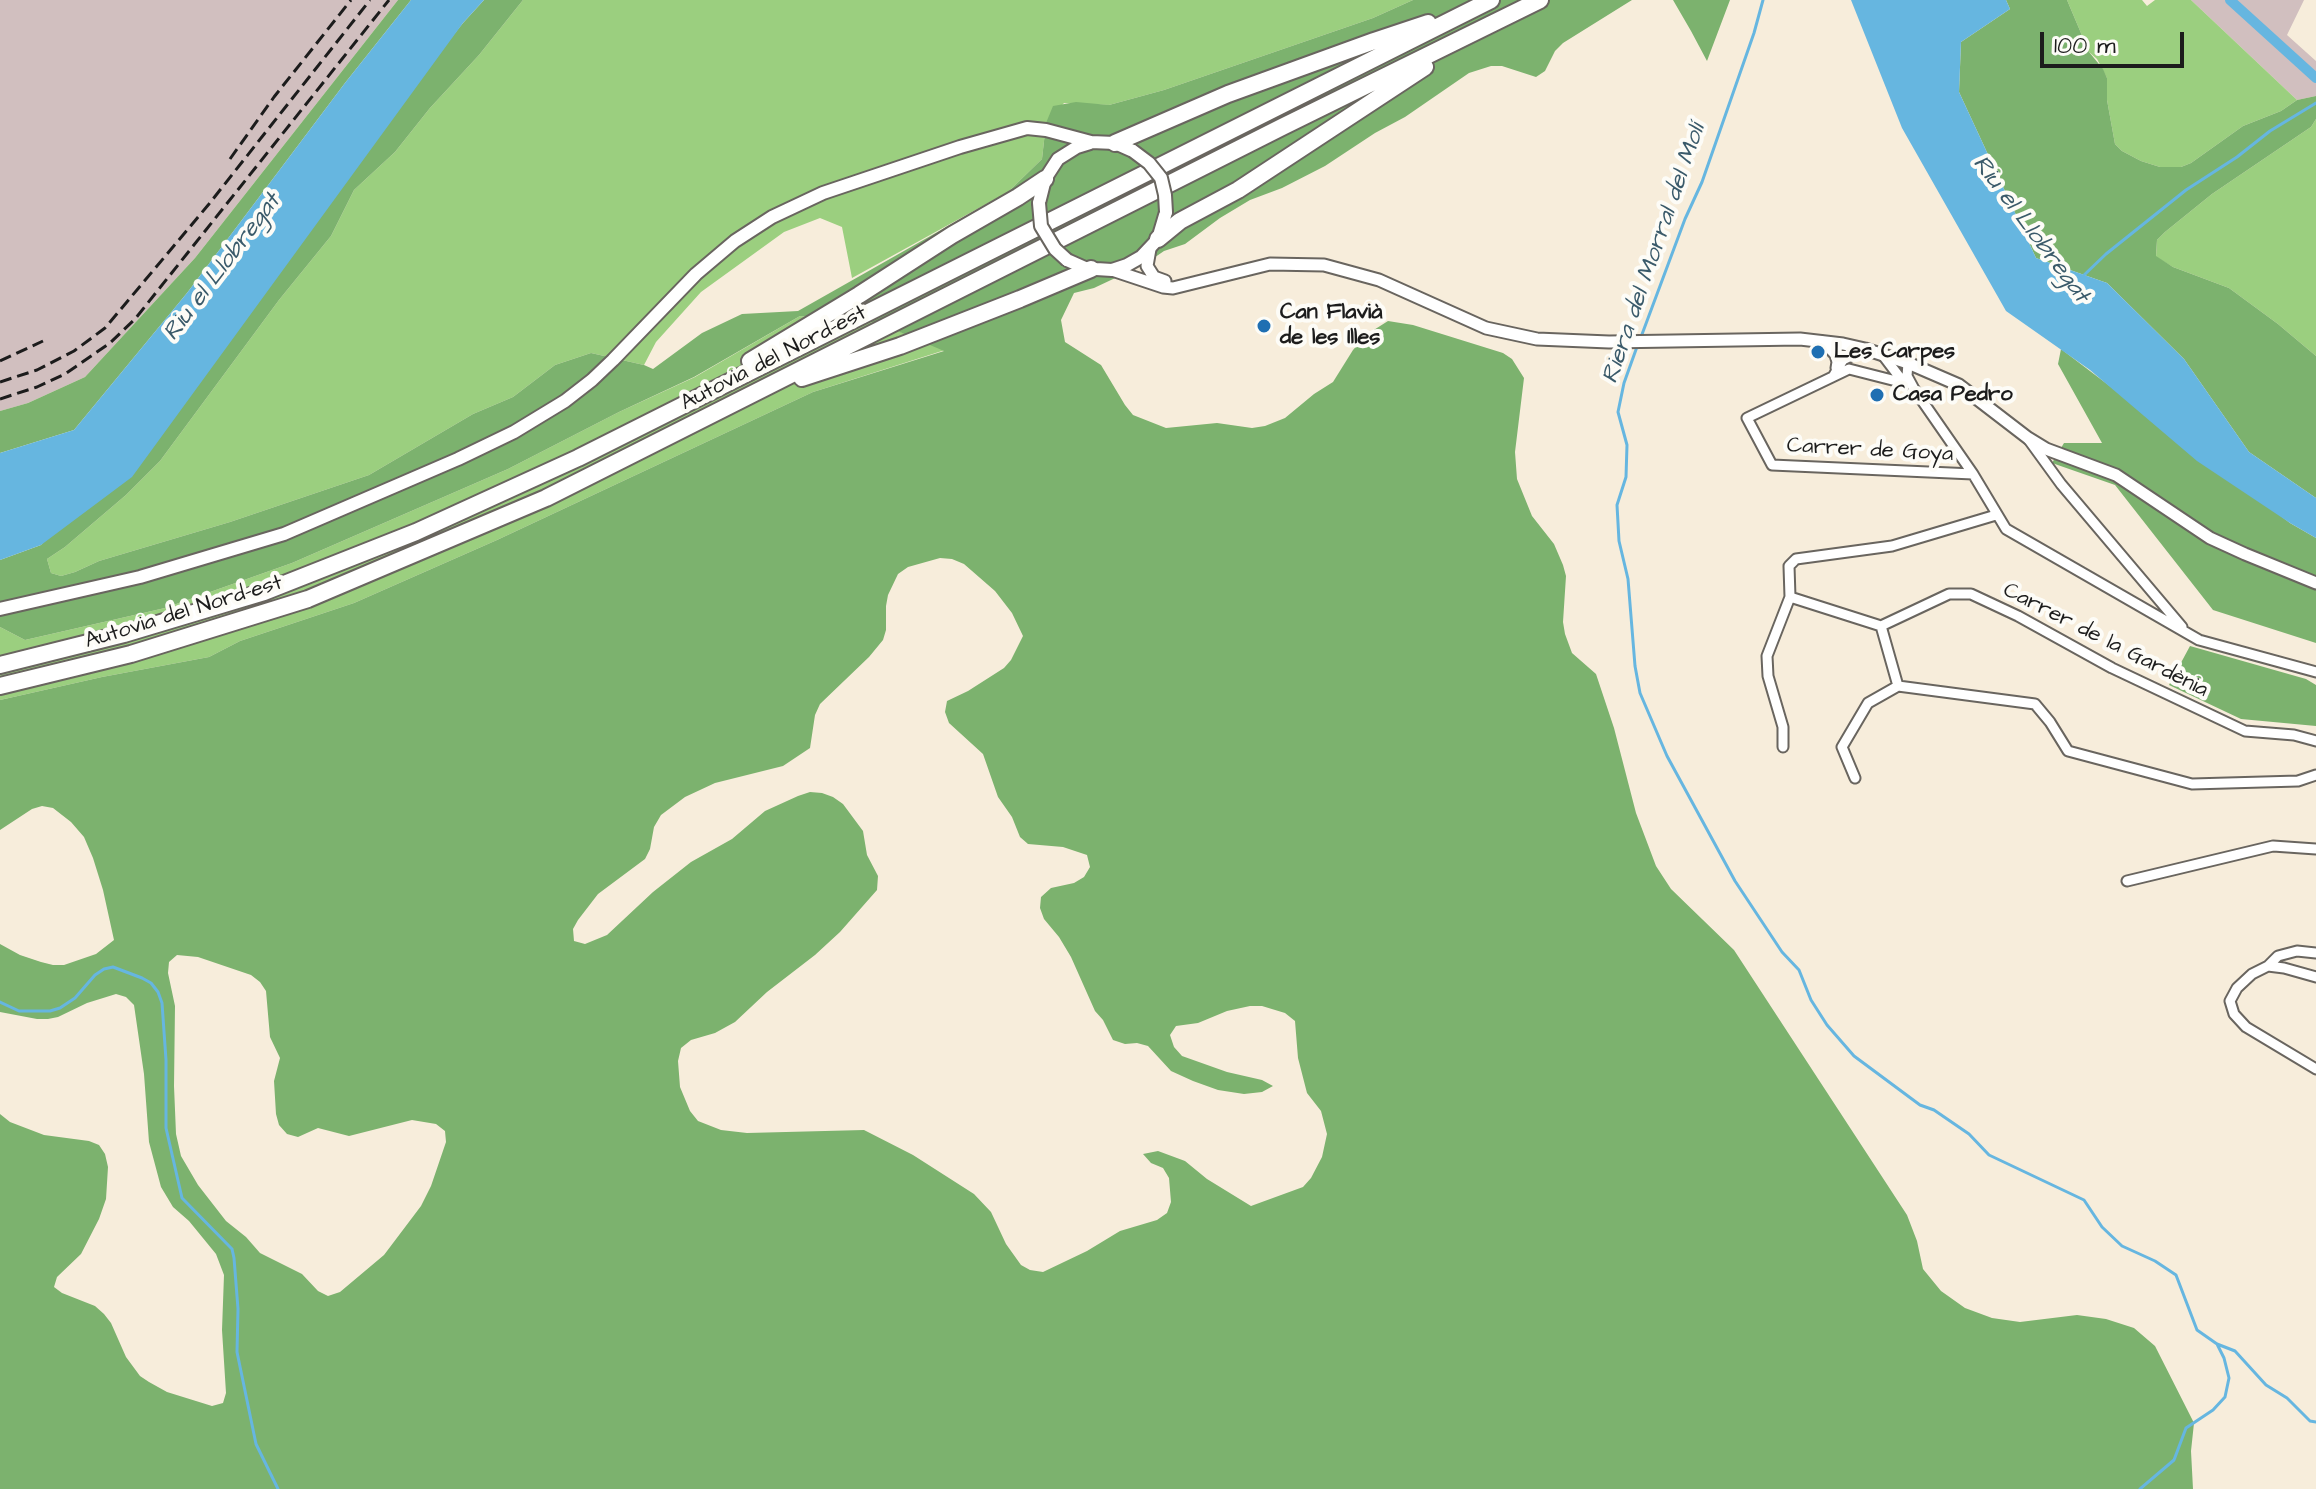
<!DOCTYPE html>
<html>
<head>
<meta charset="utf-8">
<style>
	body { margin:0 }
	#map { position:relative; width:2316px; height:1489px; overflow:hidden; background:#f7eddb; font-family:"Architects Daughter",sans-serif }
	canvas { display:block }
	.scale { position:absolute; left:2040px; top:32px; width:144px; height:36px; box-sizing:border-box; border:4px solid #1c1c1c; border-top:0; padding-left:10px; font-size:24px; line-height:28px; white-space:nowrap; color:#1c1c1c; -webkit-text-stroke:6px #fdfcf7; paint-order:stroke }
</style>
</head>
<body>
<div id="map">
<canvas width="2316" height="1489"></canvas>
<div class="scale">100 m</div>
</div>
<script>
const g = document.querySelector('canvas').getContext('2d');
g.lineJoin = 'round';
function paint(path, color) {
  g.fillStyle = color;
  g.fill(path, 'evenodd');
}
function shape(rows) {
  const path = new Path2D();
  for (const r of rows) {
    path.moveTo(r[0], r[1]);
    for (let i = 2; i < r.length; i += 2) path.lineTo(r[i], r[i + 1]);
  }
  return path;
}
function trace(path, color, width, dash) {
  g.strokeStyle = color;
  g.lineWidth = width;
  g.lineCap = dash ? 'butt' : 'round';
  g.setLineDash(dash || []);
  g.stroke(path);
}
function label(font, color, halo, rows, align = 'center') {
  g.font = font + ' "Architects Daughter",sans-serif';
  g.lineWidth = 8;
  g.setLineDash([]);
  g.textBaseline = 'middle';
  g.strokeStyle = halo;
  g.fillStyle = color;
  for (const [text, x, y, turn = 0] of rows) {
    g.save();
    g.translate(x, y);
    g.rotate((+turn || 0) * Math.PI / 180);
    g.textAlign = isNaN(turn) ? turn : align;
    if (halo) g.strokeText(text, 0, 0);
    g.fillText(text, 0, 0);
    g.restore();
  }
}
paint(shape([
	[0,0,398,0,195,258,85,377,28,403,0,411],
	[2191,0,2304,0,2287,35,2316,61,2316,96,2297,100]
]), '#d1bfbf');
paint(shape([
	[523,0,1413,0,1373,18,1164,90,1109,105,1064,103,1046,123,1042,159,1008,192,852,278,842,227,820,218,784,232,701,292,656,342,644,365,591,353,555,365,513,397,473,414,369,475,230,522,99,561,75,572,61,576,51,573,47,559,65,547,126,495,160,461,279,300,331,236,354,190,395,152,430,108,479,55],
	[2067,0,2142,0,2147,6,2155,0,2191,0,2297,100,2281,111,2243,126,2191,163,2181,167,2160,167,2141,161,2122,151,2115,144,2107,100,2107,78,2097,59,2089,52],
	[2316,119,2316,356,2278,324,2229,288,2173,267,2156,257,2157,240,2165,232,2212,194,2311,127],
	[800,316,879,323,945,350,813,392,497,540,354,603,240,641,209,657,102,677,0,700,0,627,25,640,165,608,292,563,508,469,619,412,695,377]
]), '#9bcf7f');
paint(shape([
	[398,0,411,0,345,83,187,293,74,430,0,453,0,411,28,403,85,377,195,258],
	[484,0,523,0,479,55,430,108,395,152,354,190,331,236,279,300,160,461,126,495,65,547,47,559,51,573,61,576,75,572,99,561,230,522,369,475,473,414,513,397,555,365,591,353,644,365,653,369,702,333,742,314,798,311,1008,192,1042,159,1046,123,1053,106,1076,102,1109,105,1164,90,1373,18,1413,0,1632,0,1563,43,1555,51,1545,71,1536,77,1502,66,1491,66,1469,73,1405,117,1375,133,1325,166,1282,188,1250,200,1220,218,1185,244,1164,251,1145,264,1094,288,1074,293,1061,320,1065,342,1101,365,1125,405,1133,415,1166,428,1217,423,1252,428,1265,426,1285,418,1314,394,1333,382,1353,350,1361,341,1369,333,1388,321,1413,325,1503,353,1512,359,1524,378,1515,452,1517,479,1532,516,1554,544,1563,565,1566,576,1563,622,1565,634,1572,653,1596,674,1614,728,1636,813,1656,866,1671,889,1734,950,1907,1215,1917,1241,1923,1269,1941,1291,1965,1308,1992,1318,2020,1322,2077,1315,2106,1319,2134,1328,2155,1346,2194,1423,2191,1451,2193,1489,0,1489,0,1114,10,1122,44,1135,89,1141,99,1145,105,1154,108,1167,106,1199,99,1219,81,1254,57,1277,54,1287,62,1293,95,1306,104,1314,111,1323,126,1357,140,1376,149,1382,167,1392,212,1406,223,1403,226,1393,222,1330,224,1275,216,1254,189,1221,173,1207,161,1187,149,1142,144,1074,134,1005,126,997,116,994,87,1003,58,1017,48,1019,37,1019,0,1012,0,944,20,955,41,962,53,965,64,965,96,954,114,940,103,890,93,858,84,837,71,822,53,808,42,806,32,809,0,830,0,700,102,677,209,657,240,641,354,603,497,540,813,392,944,351,879,323,800,316,694,377,619,412,508,469,292,563,165,608,25,640,0,627,0,560,41,545,463,23],
	[940,558,952,559,964,564,995,591,1012,613,1023,636,1011,660,1004,668,968,691,947,701,945,712,949,723,983,754,998,797,1012,817,1020,837,1028,844,1063,847,1087,855,1090,867,1084,877,1074,883,1051,888,1041,897,1040,908,1044,919,1059,937,1071,957,1095,1011,1103,1020,1113,1040,1125,1044,1137,1043,1148,1046,1171,1071,1193,1081,1218,1090,1244,1094,1262,1092,1273,1086,1262,1080,1227,1072,1182,1056,1174,1047,1170,1035,1176,1026,1198,1023,1227,1011,1250,1006,1262,1006,1285,1013,1295,1021,1298,1058,1307,1093,1321,1111,1327,1134,1322,1157,1311,1178,1303,1187,1251,1206,1207,1179,1185,1161,1158,1151,1143,1154,1151,1163,1163,1168,1169,1178,1171,1202,1167,1213,1157,1220,1120,1231,1087,1251,1043,1272,1030,1270,1021,1265,1006,1244,991,1212,974,1194,913,1155,864,1130,747,1133,721,1130,698,1121,690,1111,680,1087,678,1061,681,1048,691,1040,715,1033,735,1022,767,992,815,955,840,932,877,890,878,876,867,855,863,831,843,804,833,797,822,793,810,792,798,796,765,811,732,839,691,862,653,892,607,935,585,944,574,941,573,929,578,920,598,894,645,859,650,849,654,827,661,815,685,797,715,783,783,766,810,748,815,715,820,704,869,657,883,640,886,630,886,606,888,595,898,574,908,567],
	[177,955,198,957,251,975,260,982,266,991,270,1037,280,1058,274,1081,276,1114,279,1125,287,1134,298,1137,318,1128,349,1136,412,1120,436,1124,445,1131,446,1142,431,1186,421,1206,384,1255,340,1292,328,1296,318,1291,302,1274,260,1253,246,1237,226,1221,198,1185,181,1156,176,1134,174,1086,175,1006,168,973,169,962],
	[1673,0,1730,0,1707,61,1691,31],
	[2006,0,2067,0,2089,52,2103,69,2107,78,2107,100,2115,144,2122,151,2141,161,2160,167,2181,167,2191,163,2243,126,2281,111,2297,100,2316,96,2316,119,2311,127,2212,194,2165,232,2157,240,2156,256,2173,267,2229,288,2278,324,2316,356,2316,498,2249,452,2184,359,2107,283,2036,258,1959,92,1961,42,2010,9],
	[2061,349,2290,523,2316,538,2316,643,2213,610,2115,485,2052,463,2064,443,2102,443,2058,364],
	[2190,646,2306,679,2316,685,2316,726,2241,719,2169,685]
]), '#7cb26e');
paint(shape([
	[411,0,484,0,463,23,132,477,41,545,0,560,0,453,74,430,187,293,345,83],
	[1851,0,2006,0,2010,9,1961,42,1959,92,2036,258,2107,283,2184,359,2249,452,2316,498,2316,538,2290,523,2197,461,2090,370,2006,311,1902,128]
]), '#66b6e0');
trace(shape([
	[2082,277,2106,254,2186,190,2237,157,2270,131,2316,103],
	[1641,337,1685,219,1702,182,1754,33,1763,0],
	[1638,344,1624,383,1618,412,1627,445,1626,477,1617,505,1619,541,1628,579,1635,666,1640,693,1667,756,1735,881,1782,952,1799,970,1811,1000,1827,1025,1854,1056,1920,1105,1934,1110,1969,1134,1989,1155,2084,1200,2102,1227,2122,1246,2155,1261,2176,1275,2197,1330,2217,1344,2235,1351,2266,1385,2287,1398,2310,1421,2316,1422],
	[0,1002,19,1011,50,1011,60,1008,75,998,95,975,104,969,113,967,142,978,151,983,158,992,162,1003,166,1060,166,1128,182,1198,232,1249,234,1258,238,1309,237,1352,256,1444,278,1489],
	[2140,1489,2174,1460,2186,1428,2213,1410,2225,1397,2229,1378,2224,1358,2217,1344]
]), '#66b6e0', 3);
trace(shape([
	[2230,0,2316,78]
]), '#66b6e0', 10);
const minor = shape([
	[1822,341,1835,355,1837,362,1836,368],
	[1882,354,1904,383],
	[1908,363,1907,376,1914,389,1973,474,2006,529,2199,640,2316,672],
	[1834,375,1843,360,1865,349],
	[1904,383,1849,369,1747,418,1772,465,1973,474],
	[2029,440,2061,484,2182,627],
	[1790,597,1881,626,1898,686],
	[1881,626,1949,594,1971,594,2018,616,2112,668,2245,731,2294,735,2316,741],
	[1783,747,1783,727,1768,676,1767,656,1790,597,1789,566,1796,559,1892,546,1996,515],
	[1855,778,1842,747,1868,703,1898,686,2035,704,2050,722,2068,751,2192,784,2298,781,2316,775],
	[2127,881,2273,846,2316,849],
	[2316,953,2297,951,2278,956,2268,966,2252,974,2237,988,2230,1001,2234,1014,2246,1027,2316,1069],
	[2268,966,2284,968,2316,977]
]);
const tertiary = shape([
	[1150,249,1147,266,1154,277,1165,281],
	[1112,270,1163,287,1173,288,1270,264,1324,265,1379,280,1486,328,1537,339,1609,342,1800,339,1843,344,1865,349,1908,363,1959,385,2028,438,2046,449,2116,475,2210,538,2245,554,2316,583]
]);
const secondary = shape([
	[1039,203,1045,179,1058,159,1077,147,1090,143],
	[1067,260,1085,268,1096,269,1112,270,1127,265,1141,257,1158,239,1166,212],
	[0,609,140,577,284,534,458,459,514,432,565,401,592,380,613,360,696,274,735,241,772,217,823,193,960,147,1027,128,1046,130,1091,142,1115,143,1133,151]
]);
const motorway = shape([
	[1115,143,1228,94,1374,41,1428,23],
	[1158,239,1180,221,1238,190,1425,67],
	[750,361,859,295,952,235,1018,197,1045,179],
	[802,378,900,346,1020,299,1091,269],
	[0,665,124,634,264,592,416,532,578,458,1491,0],
	[0,686,131,654,308,599,546,498,1282,127,1540,0]
]);
trace(minor, '#69655f', 13);
trace(tertiary, '#69655f', 15);
trace(secondary, '#69655f', 16);
trace(motorway, '#69655f', 20);
trace(minor, '#fff', 9);
trace(tertiary, '#fff', 11);
trace(secondary, '#fff', 12);
trace(motorway, '#fff', 16);
trace(shape([
	[230,159,274,97,351,0],
	[0,361,43,341],
	[0,382,37,370,74,351,105,328,209,204,370,0],
	[0,399,37,387,65,374,110,343,135,319,389,0]
]), '#1c1c1c', 3, [12, 6]);
const secondaryBridge = shape([
	[1133,151,1149,163,1161,178,1165,195,1166,212],
	[1039,203,1041,226,1055,249,1067,260]
]);
trace(secondaryBridge, '#69655f', 16, []);
trace(secondaryBridge, '#fff', 12);
for (const [x, y, r, color] of [
	[1264,326,8,"#1f6fb2"],
	[1818,352,8,"#1f6fb2"],
	[1877,395,8,"#1f6fb2"]
]) {
  const dot = new Path2D();
  dot.arc(x, y, r, 0, 2 * Math.PI);
  g.fillStyle = color;
  g.fill(dot);
  trace(dot, '#fdfcf7', 3);
}
label('bold 22px', '#1c1c1c', '#fdfcf7', [
	["Can Flavià",1280,313],
	["de les Illes",1280,338],
	["Les Carpes",1834,352],
	["Casa Pedro",1893,395]
], 'left');
label('22px', '#1c1c1c', '#fdfcf7', [
	["Autovia del Nord-est",774,359,-27],
	["Carrer de Goya",1870,451,3],
	["Autovia del Nord-est",184,613,-17],
	["Carrer de la Gardènia",2105,641,27]
]);
label('italic 24px', '#3a5a6a', '#fdfcf7', [
	["Riu el Llobregat",2030,230,53],
	["Riera del Morral del Molí",1655,254,-71],
	["Riu el Llobregat",223,268,-53]
]);
</script>
</body>
</html>
